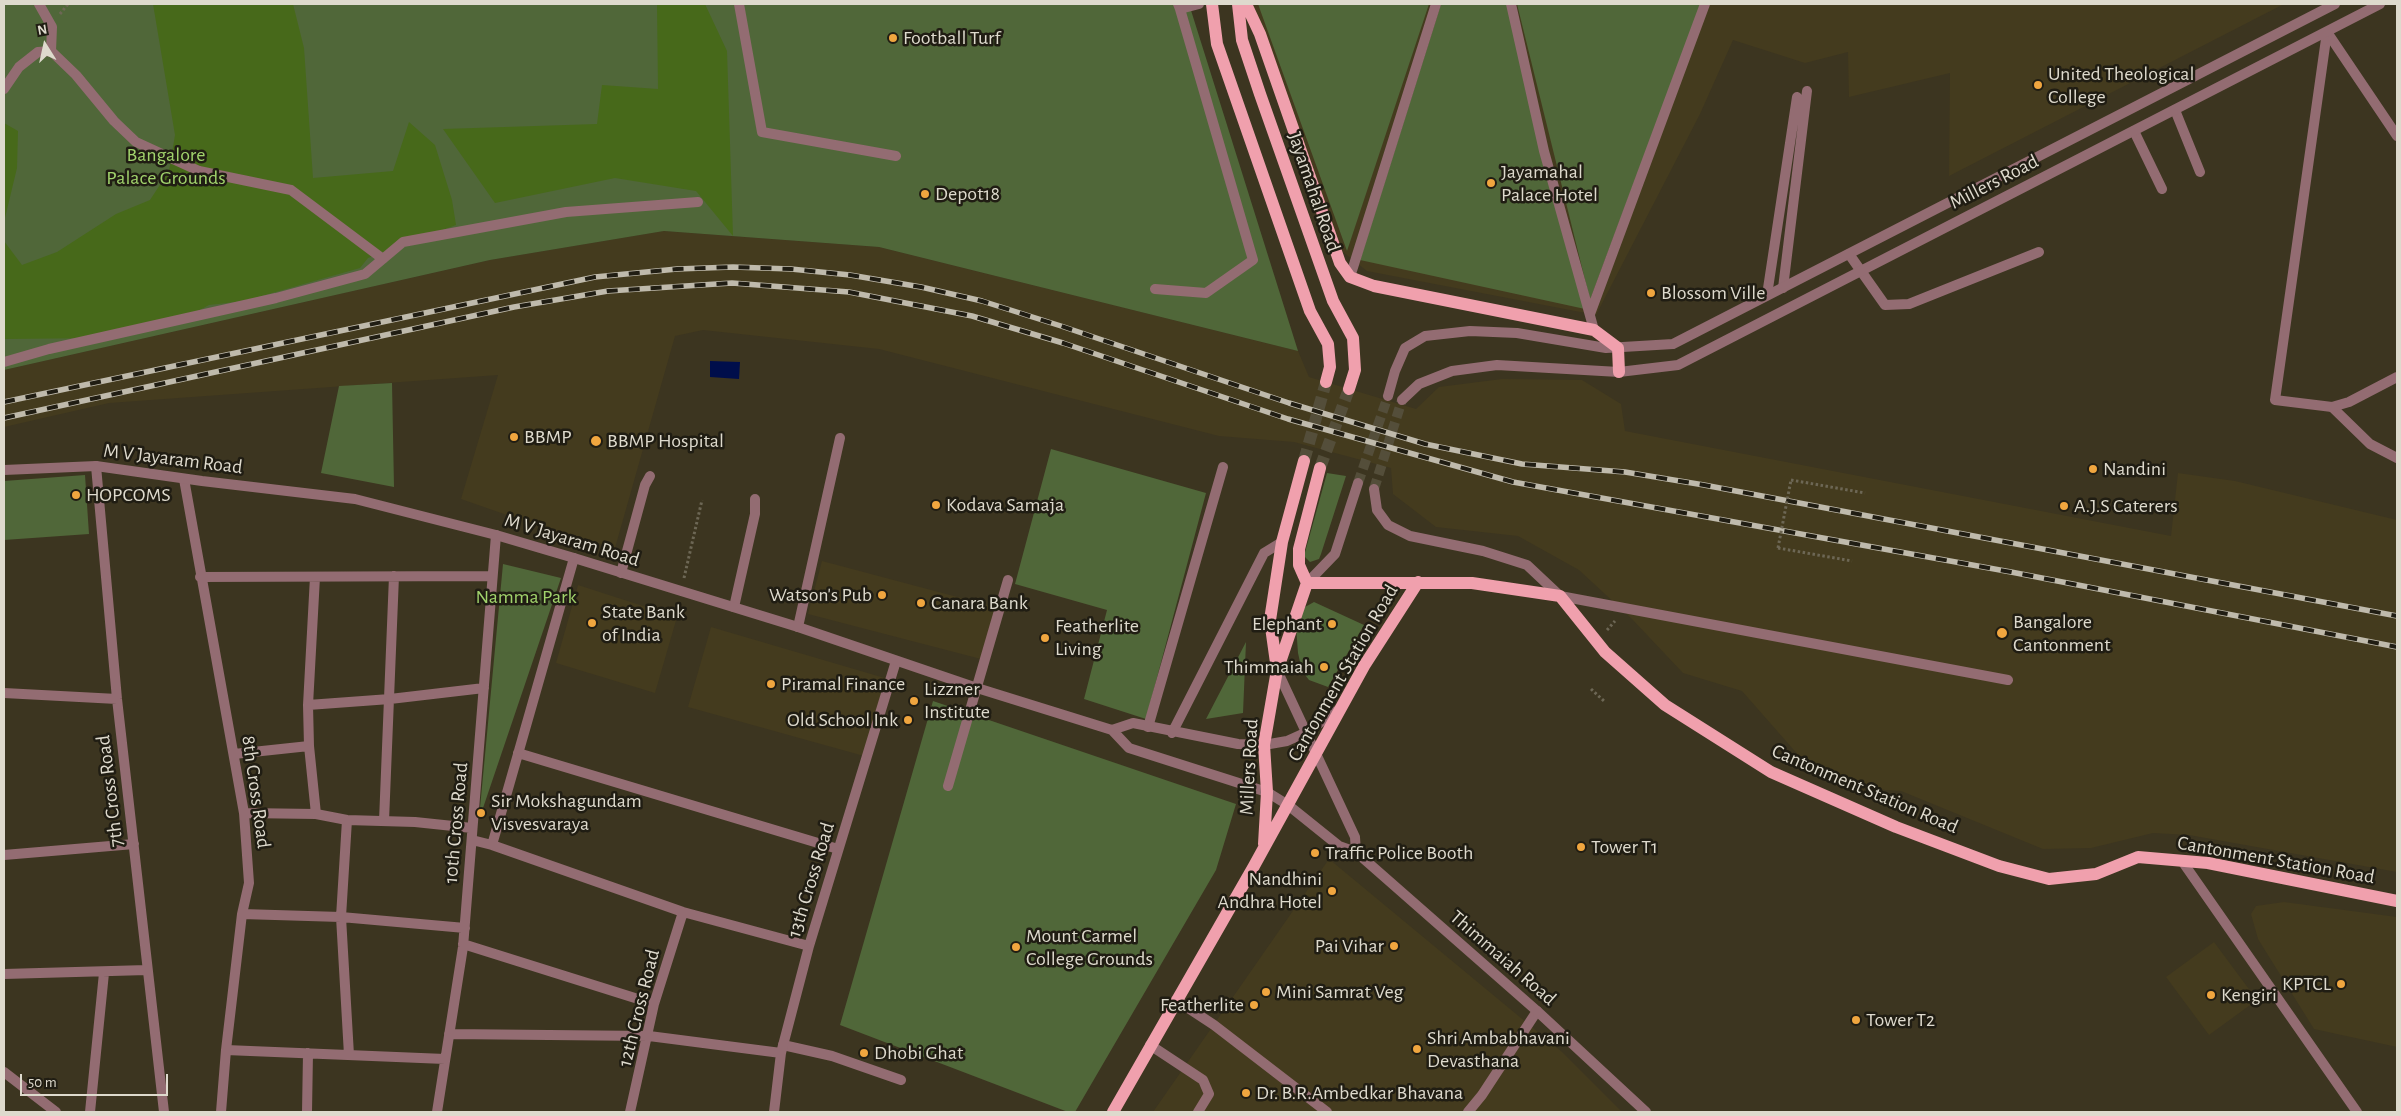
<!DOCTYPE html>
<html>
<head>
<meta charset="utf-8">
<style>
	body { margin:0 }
	#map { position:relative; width:2401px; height:1116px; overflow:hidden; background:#3c3520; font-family:"Alegreya Sans",sans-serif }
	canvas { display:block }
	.frame { position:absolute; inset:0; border:5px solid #dedacd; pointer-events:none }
	.north { position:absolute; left:20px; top:20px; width:50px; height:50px; -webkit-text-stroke:4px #201d13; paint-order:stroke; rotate:350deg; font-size:14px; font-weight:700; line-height:20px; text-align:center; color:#dedacd }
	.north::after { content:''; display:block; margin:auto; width:18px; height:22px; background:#dedacd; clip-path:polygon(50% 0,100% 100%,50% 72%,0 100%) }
	.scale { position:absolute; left:20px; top:1074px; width:148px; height:22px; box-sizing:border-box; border:2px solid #dedacd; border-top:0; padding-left:6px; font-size:15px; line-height:18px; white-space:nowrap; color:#dedacd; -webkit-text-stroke:4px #201d13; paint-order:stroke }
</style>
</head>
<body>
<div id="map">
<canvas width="2401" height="1116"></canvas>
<div class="frame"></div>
<div class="north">N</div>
<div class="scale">50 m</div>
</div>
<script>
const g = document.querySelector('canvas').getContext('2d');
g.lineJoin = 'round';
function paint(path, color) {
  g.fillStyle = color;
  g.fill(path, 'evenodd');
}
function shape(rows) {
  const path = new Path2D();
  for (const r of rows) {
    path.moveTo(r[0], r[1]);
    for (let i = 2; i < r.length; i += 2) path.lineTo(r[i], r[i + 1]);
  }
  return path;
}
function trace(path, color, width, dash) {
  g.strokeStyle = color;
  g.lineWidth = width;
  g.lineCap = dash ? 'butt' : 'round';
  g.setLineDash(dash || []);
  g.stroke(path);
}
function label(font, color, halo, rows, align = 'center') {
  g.font = font + ' "Alegreya Sans",sans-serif';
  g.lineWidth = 5;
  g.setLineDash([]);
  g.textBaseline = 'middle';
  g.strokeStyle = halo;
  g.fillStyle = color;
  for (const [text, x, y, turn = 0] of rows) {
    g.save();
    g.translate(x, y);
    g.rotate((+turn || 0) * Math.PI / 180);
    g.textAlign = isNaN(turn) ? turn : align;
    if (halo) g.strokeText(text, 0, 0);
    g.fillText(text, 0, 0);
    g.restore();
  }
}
paint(shape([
	[1253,4,2284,4,1949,176,1950,73,1849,97,1848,52,1805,63,1733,40,1700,114,1596,315,1367,271,1343,252],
	[664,231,879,247,1298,351,1309,377,1416,409,1439,387,1502,379,1582,380,1621,404,1625,431,2171,536,2178,473,2235,481,2397,520,2397,872,2189,835,2153,833,2091,848,2043,849,1901,791,1885,790,1807,765,1742,691,1683,673,1632,619,1579,570,1518,536,1436,527,1393,494,1391,468,1294,442,1219,436,879,349,703,330,675,336,615,548,527,522,461,499,498,375,109,403,4,427,4,370,490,260],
	[822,561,995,607,981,659,808,614],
	[578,585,677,617,655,693,556,663],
	[711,627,888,679,864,756,688,707],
	[1329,859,1562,1052,1622,1112,1153,1112],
	[2284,902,2397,917,2397,1047,2314,1029,2258,939,2251,914,2256,906],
	[2214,942,2257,1000,2209,1035,2166,977]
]), '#443b1e');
paint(shape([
	[4,4,1189,4,1298,351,879,247,664,231,490,260,4,370],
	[1258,4,1429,4,1347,251],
	[1441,4,1507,4,1585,309,1360,260],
	[1517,4,1701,4,1590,300],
	[392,383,394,487,321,473,339,386],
	[1051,449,1206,493,1146,719,1084,699,1107,610,1015,584],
	[1327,473,1346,476,1321,554,1319,559,1310,562,1304,556],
	[85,475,89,534,4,540,4,481],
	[503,564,561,578,483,808,480,808],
	[1314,602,1364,625,1328,687,1309,680,1302,671,1298,653,1296,626,1305,607],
	[1246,642,1243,713,1206,719],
	[933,701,1236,804,1216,870,1075,1112,1068,1112,840,1025]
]), '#506739');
paint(shape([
	[153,4,293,4,304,48,313,178,393,171,409,122,435,145,452,200,456,225,368,258,360,268,244,301,209,305,175,323,108,338,4,339,4,241,22,265,57,252,116,214,150,200,169,171,175,135],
	[657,4,705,4,727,51,733,236,696,191,615,178,495,203,443,129,597,124,602,85,658,89],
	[4,123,18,131,17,168,4,222]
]), '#47691a');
paint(shape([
	[710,361,740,362,739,379,710,377]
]), '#000e4b');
trace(shape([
	[1358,483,1388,396],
	[1374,489,1402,400]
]), '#544e3a', 10, [10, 5]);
trace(shape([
	[1304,461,1326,382],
	[1320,468,1349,389]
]), '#544e3a', 12, [12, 6]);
trace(shape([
	[60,14,68,4],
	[1791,480,1865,493],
	[1778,548,1852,561],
	[684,578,702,500],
	[1607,630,1615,621],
	[1591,689,1604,701]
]), '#6d6755', 3, [2.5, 2.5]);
trace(shape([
	[39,4,52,27,51,51],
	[739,4,762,132,896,156],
	[1178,4,1180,9,1199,4],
	[1511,4,1544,151,1594,330],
	[2327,32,2397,136],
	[4,89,19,67,38,52,51,51,76,75,114,121,136,142,199,171,291,190,383,259],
	[2175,110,2200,172],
	[2134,131,2162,189],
	[1849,254,1885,305,1909,304,2039,252],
	[1350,277,1436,4],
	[1783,288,1807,91],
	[1155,289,1206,293,1253,260,1180,9],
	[1767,295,1797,97],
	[1590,314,1705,4],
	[4,362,49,349,276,298,365,274,403,242,566,212,698,202],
	[2332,407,2370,444,2397,458],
	[621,573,645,485,650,476],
	[1560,596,2008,680],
	[734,607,755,514,755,499],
	[948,786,1008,580],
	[1176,1000,1214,1025,1327,1112],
	[783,1045,832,1056,901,1080],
	[1150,1045,1203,1080,1209,1094,1198,1112]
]), '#936c72', 10);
trace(shape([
	[2327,32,2275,400,2332,407,2349,402,2397,377],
	[96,466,117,699,164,1112],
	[184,479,244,813,249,883,242,914,226,1050,221,1112],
	[200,577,492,576],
	[798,627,840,438],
	[4,693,117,699],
	[308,705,390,699,484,688],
	[1148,727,1223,467],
	[309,746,316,814],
	[518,753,838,849],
	[234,754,309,746,308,705,315,577],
	[244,813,316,814,347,820,415,822,472,828],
	[347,820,341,917,349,1055],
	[384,821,394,576],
	[472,840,492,845,574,558],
	[492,845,683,912,809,946],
	[4,855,134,844],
	[242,914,341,917,465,928],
	[463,944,654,1004],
	[4,974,147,970],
	[449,1034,649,1036,781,1053],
	[226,1050,445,1059],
	[4,1072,56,1112],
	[90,1112,104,973],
	[307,1112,308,1053],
	[437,1112,463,947,496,535],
	[630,1112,654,1004,683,912],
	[774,1112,781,1053,809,946,896,661],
	[1468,1112,1482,1095,1537,1011]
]), '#936c72', 10);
trace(shape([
	[1388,396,1395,371,1405,348,1425,336,1470,331,1517,333,1606,348,1673,344,2335,4],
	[1402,400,1419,384,1452,371,1497,365,1619,372,1678,365,2380,4],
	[4,470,96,466,202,481,355,499,496,535,574,558,798,627,977,688,1112,730,1129,748,1267,792,1288,805,1339,846,1356,852,1537,1011,1646,1112],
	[1374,489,1377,510,1388,525,1410,536,1483,551,1527,565,1560,596],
	[1307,583,1335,554,1358,483],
	[1277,670,1355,837,1356,852],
	[1112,730,1133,723,1238,744,1264,745,1287,741,1307,732,1341,708],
	[1172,733,1264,553,1282,542],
	[2182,861,2357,1112]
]), '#936c72', 10);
trace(shape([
	[1212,4,1217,44,1310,311,1328,344,1330,367,1326,382],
	[1238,4,1242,40,1260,94,1333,301,1353,338,1355,370,1349,389],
	[1246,4,1260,34,1340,263,1350,277,1374,286,1594,330,1618,348,1619,372],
	[1307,583,1472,583,1560,596,1605,652,1665,705,1771,772,1896,827,1999,866,2049,879,2096,874,2138,857,2208,863,2397,901],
	[1307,583,1299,565,1299,549,1320,468],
	[1278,668,1307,583],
	[1264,844,1267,792,1264,745,1277,670,1270,620,1282,542,1304,461],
	[1113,1112,1254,866,1364,666,1418,582]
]), '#f0a0ad', 12);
const rail = shape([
	[4,402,595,277,677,269,733,267,791,269,850,275,921,287,982,301,1061,326,1289,403,1425,444,1522,464,1625,472,1704,485,2397,616],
	[4,418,514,307,608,291,732,283,849,292,972,316,1063,343,1288,419,1513,482,2011,572,2397,647]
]);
trace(rail, '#bfbaac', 5.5);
trace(rail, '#201d13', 4, [11]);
trace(shape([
	[1778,548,1791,480]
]), '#6d6755', 3, [2.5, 2.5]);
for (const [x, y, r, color] of [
	[893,38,5,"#f0a63f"],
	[2038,85,5,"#f0a63f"],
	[1491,183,5,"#f0a63f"],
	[925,194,5,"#f0a63f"],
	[1651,293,5,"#f0a63f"],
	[514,437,5,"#f0a63f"],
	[596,441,6,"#f0a63f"],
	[2093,469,5,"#f0a63f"],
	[76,495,5,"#f0a63f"],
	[936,505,5,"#f0a63f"],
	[2064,506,5,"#f0a63f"],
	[882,595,5,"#f0a63f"],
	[921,603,5,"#f0a63f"],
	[592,623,5,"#f0a63f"],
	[1332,624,5,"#f0a63f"],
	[2002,633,6,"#f0a63f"],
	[1045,638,5,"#f0a63f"],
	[1324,667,5,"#f0a63f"],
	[771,684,5,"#f0a63f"],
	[914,701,5,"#f0a63f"],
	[908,720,5,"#f0a63f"],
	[481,813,5,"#f0a63f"],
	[1581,847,5,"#f0a63f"],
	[1315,853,5,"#f0a63f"],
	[1332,891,5,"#f0a63f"],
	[1394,946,5,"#f0a63f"],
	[1016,947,5,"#f0a63f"],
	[2341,984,5,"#f0a63f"],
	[1266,992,5,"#f0a63f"],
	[2211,995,5,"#f0a63f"],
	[1254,1005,5,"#f0a63f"],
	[1856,1020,5,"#f0a63f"],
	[1417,1049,5,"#f0a63f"],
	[864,1053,5,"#f0a63f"],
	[1246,1093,5,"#f0a63f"]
]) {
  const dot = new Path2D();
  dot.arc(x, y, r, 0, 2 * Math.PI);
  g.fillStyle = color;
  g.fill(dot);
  trace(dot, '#201d13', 2);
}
label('20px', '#dedacd', '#201d13', [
	["Football Turf",903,38],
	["United Theological",2048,74],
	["College",2048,97],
	["Jayamahal",1501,172],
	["Palace Hotel",1501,195],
	["Depot18",935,194],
	["Blossom Ville",1661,293],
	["BBMP",524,437],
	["BBMP Hospital",607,441],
	["Nandini",2103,469],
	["HOPCOMS",86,495],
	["Kodava Samaja",946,505],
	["A.J.S Caterers",2074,506],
	["Watson's Pub",872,595,"right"],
	["Canara Bank",931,603],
	["State Bank",602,612],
	["of India",602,635],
	["Bangalore",2013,622],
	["Cantonment",2013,645],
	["Elephant",1322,624,"right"],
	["Featherlite",1055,626],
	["Living",1055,649],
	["Thimmaiah",1314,667,"right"],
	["Piramal Finance",781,684],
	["Lizzner",924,689],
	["Institute",924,712],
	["Old School Ink",898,720,"right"],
	["Sir Mokshagundam",491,801],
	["Visvesvaraya",491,824],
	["Tower T1",1591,847],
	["Traffic Police Booth",1325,853],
	["Nandhini",1322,879,"right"],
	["Andhra Hotel",1322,902,"right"],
	["Mount Carmel",1026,936],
	["College Grounds",1026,959],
	["Pai Vihar",1384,946,"right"],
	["KPTCL",2331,984,"right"],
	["Mini Samrat Veg",1276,992],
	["Kengiri",2221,995],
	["Featherlite",1244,1005,"right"],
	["Tower T2",1866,1020],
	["Shri Ambabhavani",1427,1038],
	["Devasthana",1427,1061],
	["Dhobi Ghat",874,1053],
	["Dr. B.R.Ambedkar Bhavana",1256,1093]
], 'left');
label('20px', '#a1d36c', '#201d13', [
	["Bangalore",166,155],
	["Palace Grounds",166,178],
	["Namma Park",526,597]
]);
label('20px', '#dedacd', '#201d13', [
	["Millers Road",1994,182,-27],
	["Jayamahal Road",1314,192,71],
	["M V Jayaram Road",173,459,7],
	["M V Jayaram Road",572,540,17],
	["Cantonment Station Road",1343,673,-60],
	["Millers Road",1249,767,-87],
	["Cantonment Station Road",1865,789,23],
	["7th Cross Road",110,791,-97],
	["8th Cross Road",256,792,82],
	["10th Cross Road",456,823,-85],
	["Cantonment Station Road",2276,860,10],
	["13th Cross Road",811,880,-73],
	["Thimmaiah Road",1503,958,41],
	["12th Cross Road",639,1008,-76]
]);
</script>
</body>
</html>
